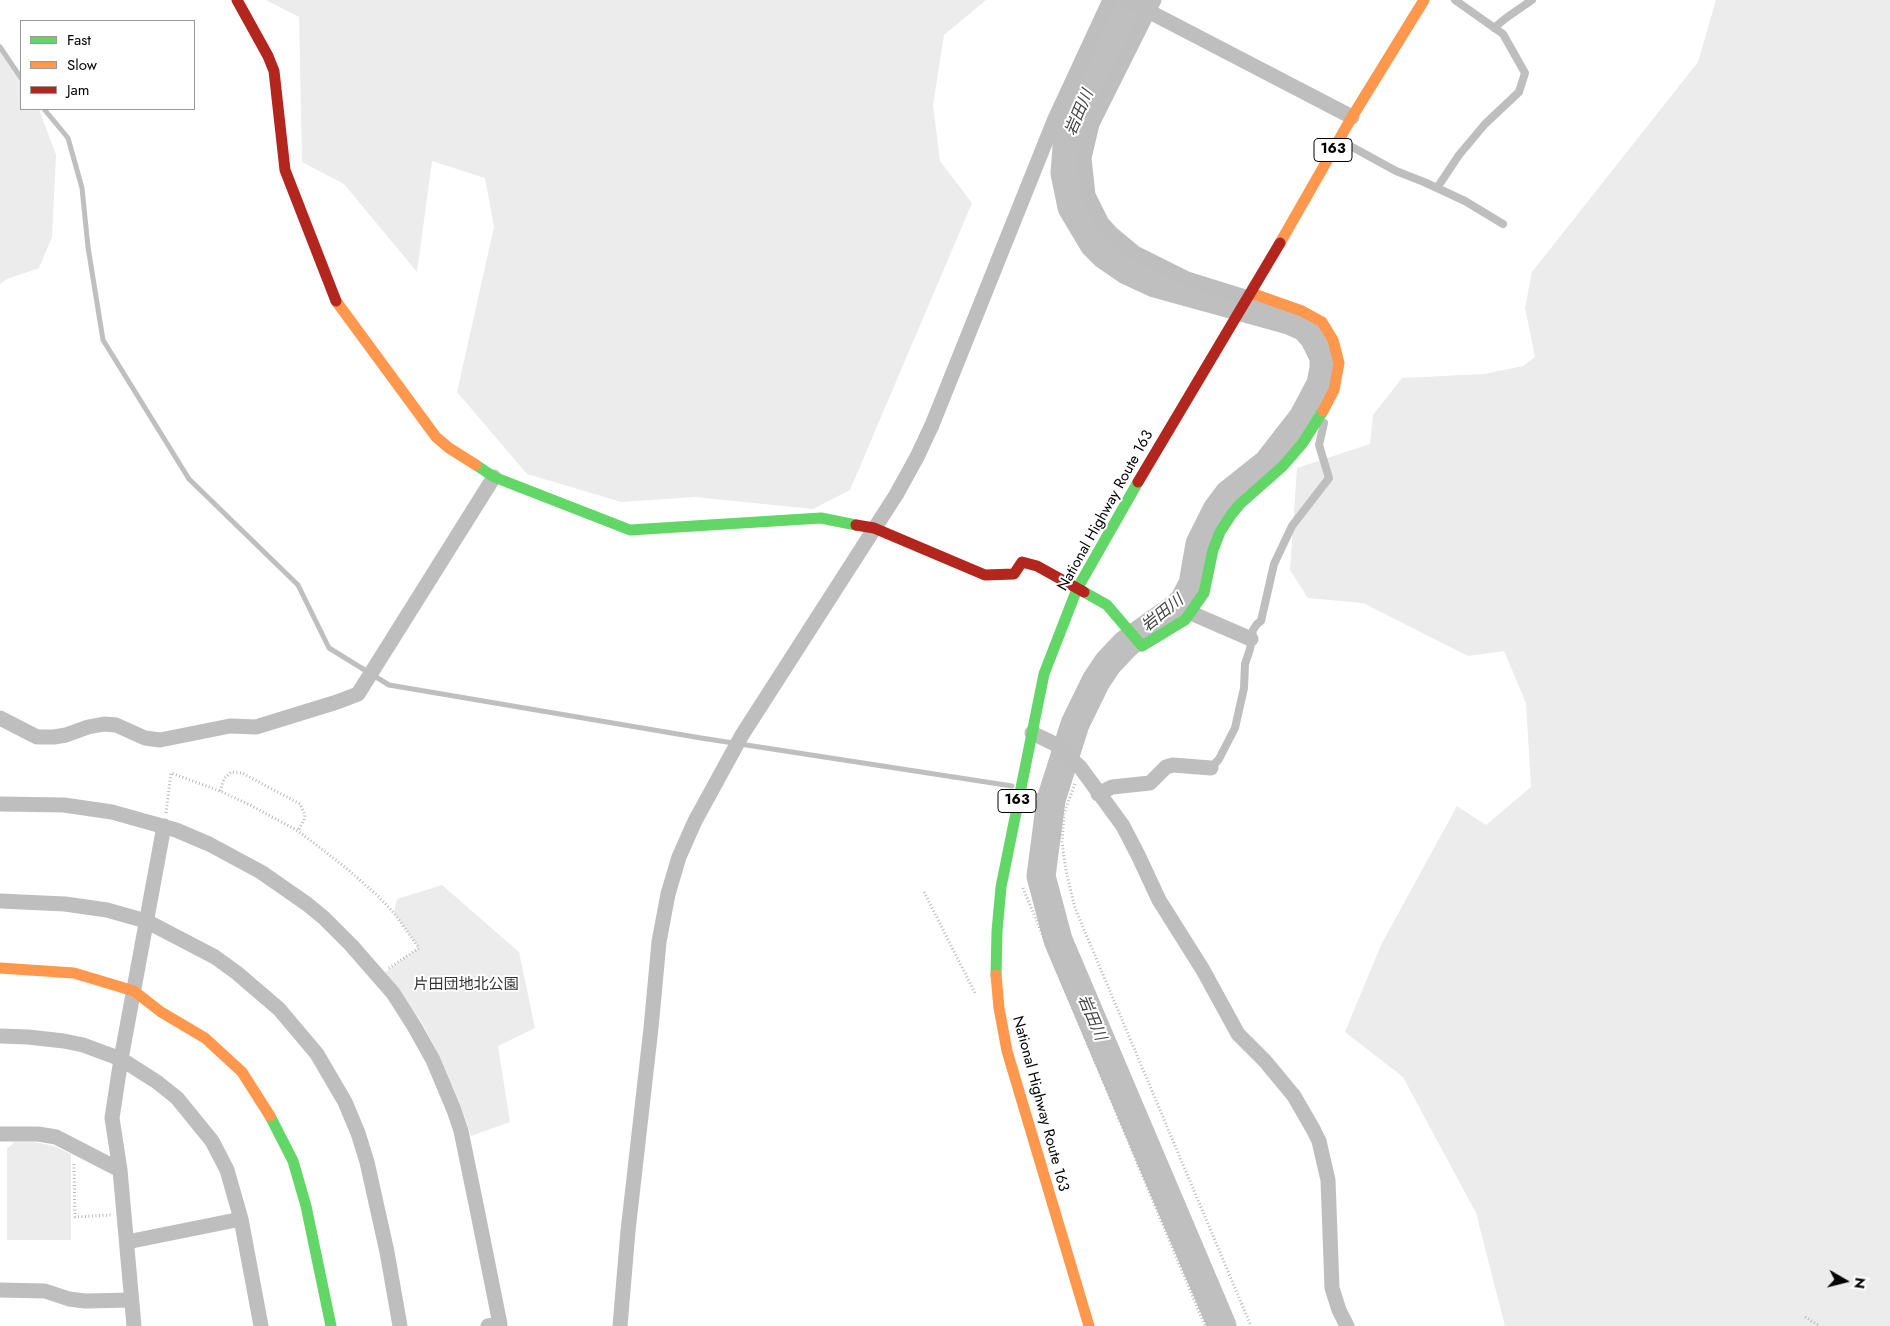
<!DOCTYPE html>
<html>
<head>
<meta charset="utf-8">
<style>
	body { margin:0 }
	#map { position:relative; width:1890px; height:1326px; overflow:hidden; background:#fff; font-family:Jost,sans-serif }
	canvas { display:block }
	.legend { position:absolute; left:20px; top:20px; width:175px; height:90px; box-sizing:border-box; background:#fff; border:1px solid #999; margin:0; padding:6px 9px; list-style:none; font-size:15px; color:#000 }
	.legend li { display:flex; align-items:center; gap:10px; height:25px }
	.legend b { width:25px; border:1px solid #999 }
	.north { position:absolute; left:1820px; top:1256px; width:50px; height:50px; -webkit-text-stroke:4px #fff; paint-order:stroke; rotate:98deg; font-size:14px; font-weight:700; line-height:20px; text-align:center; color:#000 }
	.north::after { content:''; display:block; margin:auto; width:18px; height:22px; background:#000; clip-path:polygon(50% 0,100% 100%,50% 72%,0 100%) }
</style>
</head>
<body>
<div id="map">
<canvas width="1890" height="1326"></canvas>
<ul class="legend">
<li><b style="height:6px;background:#63d668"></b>Fast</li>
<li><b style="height:6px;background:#ff974d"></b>Slow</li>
<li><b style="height:6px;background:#b3261e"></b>Jam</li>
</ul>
<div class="north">N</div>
</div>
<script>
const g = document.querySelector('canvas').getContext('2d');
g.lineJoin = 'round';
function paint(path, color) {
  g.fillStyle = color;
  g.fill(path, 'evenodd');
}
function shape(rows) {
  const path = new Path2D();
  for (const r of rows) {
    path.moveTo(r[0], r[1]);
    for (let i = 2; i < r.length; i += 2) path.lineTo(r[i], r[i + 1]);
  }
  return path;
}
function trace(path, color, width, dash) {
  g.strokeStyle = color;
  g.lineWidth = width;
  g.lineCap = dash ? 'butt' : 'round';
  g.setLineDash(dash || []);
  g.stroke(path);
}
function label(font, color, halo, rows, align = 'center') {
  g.font = font + ' Jost,"Noto Sans JP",sans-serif';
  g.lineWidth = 4;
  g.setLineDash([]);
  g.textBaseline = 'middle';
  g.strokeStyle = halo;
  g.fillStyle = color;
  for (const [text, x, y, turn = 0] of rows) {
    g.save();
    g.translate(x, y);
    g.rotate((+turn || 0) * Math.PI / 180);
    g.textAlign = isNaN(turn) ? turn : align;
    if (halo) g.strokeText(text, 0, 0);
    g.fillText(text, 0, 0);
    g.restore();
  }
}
paint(shape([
	[266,0,986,0,944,35,933,105,940,161,972,203,850,490,813,509,695,497,621,502,527,474,457,392,494,227,485,178,432,161,417,272,344,184,302,162,299,17],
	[1716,0,1890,0,1890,1326,1505,1326,1476,1213,1403,1077,1345,1032,1381,945,1457,806,1486,825,1531,787,1526,703,1504,651,1468,656,1363,603,1308,598,1290,570,1297,468,1370,444,1373,415,1402,378,1484,374,1523,366,1535,357,1525,308,1532,272,1698,62],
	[0,44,21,79,21,109,39,109,56,155,52,237,39,268,7,279,0,284],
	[442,885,519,952,535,1028,498,1046,510,1122,471,1136,461,1106,441,1059,421,1021,385,972,419,948,394,913,397,899],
	[14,1142,34,1142,54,1146,71,1154,71,1240,7,1240,7,1149]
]), '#ececec');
trace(shape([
	[0,47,21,78],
	[44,109,68,138,82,188,88,247,103,340,189,479,298,585,329,648,389,685,701,738,1012,786],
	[1035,795,1051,800]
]), '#bfbfbf', 5);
trace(shape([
	[1133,0,1075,117,1068,135,1065,173,1072,207,1094,244,1105,255,1127,270,1155,283,1289,320,1305,327,1314,337,1324,357,1324,368,1321,384,1303,418,1268,463,1229,494,1217,510,1200,544,1193,584,1184,601,1177,608,1126,644,1108,663,1096,681,1075,724,1051,800,1041,876,1058,940,1222,1326]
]), '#bfbfbf', 29);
trace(shape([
	[1075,784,1064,813,1062,842,1066,871,1075,908,1251,1326],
	[220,791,224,779,231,772,242,773,300,804,305,815,304,820,298,831],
	[166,813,171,773,220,791,250,805,298,831,345,867,378,896,394,913,419,948,389,968],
	[1023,888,1205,1326],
	[924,892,975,993],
	[74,1164,75,1217,111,1215],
	[1805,1317,1820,1326]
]), '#b9b9b9', 3, [1, 2.5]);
trace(shape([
	[1494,28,1506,18,1532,0],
	[1343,142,1396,171,1424,182,1465,201,1503,224],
	[1437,188,1459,155,1485,124,1519,92,1525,73,1503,34,1455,0],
	[1211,768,1219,759,1235,728,1244,688,1245,664,1250,649,1253,630,1257,624,1261,621,1274,564,1292,526,1329,478,1319,445,1324,423]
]), '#bebebe', 8);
trace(shape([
	[1127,0,1352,117],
	[1154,0,1092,124,1084,158,1088,195,1102,223,1111,233,1135,253,1187,279,1248,298],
	[1191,613,1251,639],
	[0,718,37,737,54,737,66,735,88,727,104,724,116,725,145,738,160,740,230,726,256,727,337,702,358,694,494,477],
	[1032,733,1055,744,1080,767,1123,826,1138,855,1159,900,1203,970,1238,1034,1265,1061,1294,1096,1313,1129,1319,1141,1328,1180,1332,1288,1339,1310,1347,1326],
	[1098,794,1112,787,1150,783,1166,767,1173,765,1211,768],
	[0,804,64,805,112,812,176,830,209,844,261,872,307,904,324,918,351,945,393,993,414,1026,433,1060,454,1110,461,1131,477,1209,500,1324,488,1326],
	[0,901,65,904,107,910,146,921,215,957,237,973,279,1009,317,1054,345,1102,358,1133,367,1162,387,1252,400,1326],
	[0,1036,28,1037,64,1041,83,1045,121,1059,157,1082,177,1098,212,1141,227,1170,241,1219,261,1326],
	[0,1134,38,1134,56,1137,120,1170,134,1326],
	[120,1170,112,1118,121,1059,164,826],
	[127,1242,241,1219],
	[0,1290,45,1291,69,1299,85,1301,131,1300],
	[620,1326,628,1231,651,1028,659,942,668,894,679,857,695,821,742,735,896,495,917,457,932,425,1054,121,1110,0]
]), '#bebebe', 15);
trace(shape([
	[476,465,494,477,630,530,821,518,856,525],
	[1084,592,1107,605,1142,646,1185,620,1204,593,1213,550,1220,532,1231,515,1240,504,1283,466,1302,444,1323,411],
	[996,975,997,931,1001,887,1044,674,1077,589,1138,482],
	[270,1116,293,1161,306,1206,331,1326]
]), '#63d668', 11);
trace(shape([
	[1280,243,1352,117,1424,0],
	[1251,293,1302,311,1322,322,1333,340,1339,363,1334,390,1323,411],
	[336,301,436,437,449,448,476,465],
	[0,968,74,973,134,991,161,1012,205,1038,242,1072,270,1116],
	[996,975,999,1008,1007,1051,1089,1326]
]), '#ff974d', 11);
trace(shape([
	[237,0,268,56,274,71,285,170,336,301],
	[1138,482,1280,243],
	[856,525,874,528,985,575,1014,574,1022,562,1037,566,1084,592]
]), '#b3261e', 11);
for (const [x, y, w] of [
	[1333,150,38],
	[1017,801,38]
]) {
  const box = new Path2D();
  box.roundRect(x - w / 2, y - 11.5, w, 23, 4);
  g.fillStyle = '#fff';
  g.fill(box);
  trace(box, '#000', 1);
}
label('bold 14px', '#000', null, [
	["163",1333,150],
	["163",1017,801]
]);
label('15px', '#000', '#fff', [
	["National Highway Route 163",1106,511,-61],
	["National Highway Route 163",1040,1104,75]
]);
label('15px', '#333', '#fff', [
	["片田団地北公園",466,985]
]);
label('italic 16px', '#444', '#fff', [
	["岩田川",1080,113,-67],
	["岩田川",1163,614,-39],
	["岩田川",1091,1018,67]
]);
</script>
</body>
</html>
